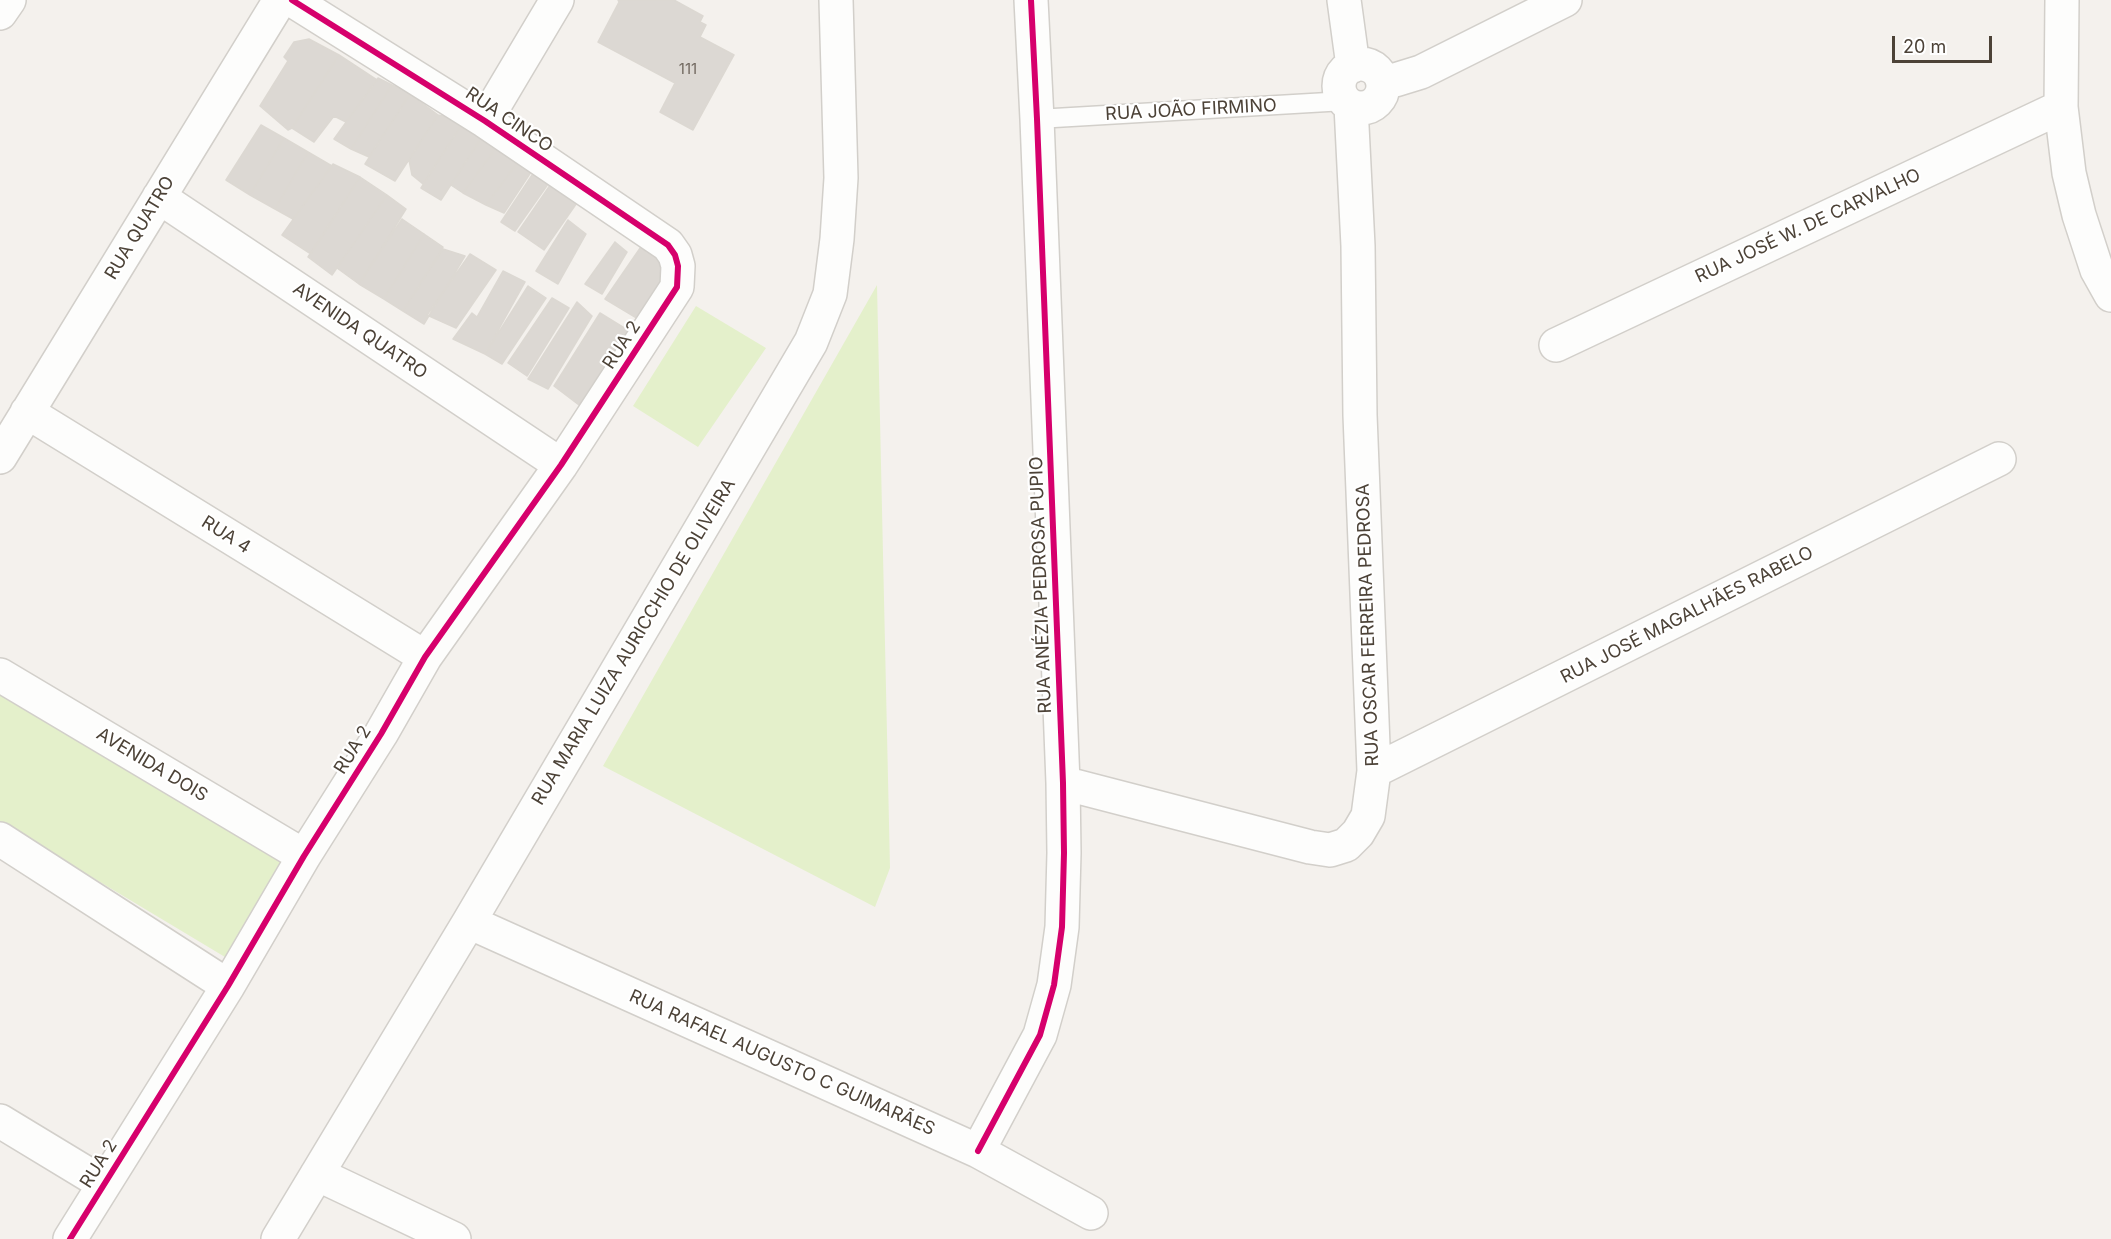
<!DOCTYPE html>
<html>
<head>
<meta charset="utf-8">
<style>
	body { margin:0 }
	#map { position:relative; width:2111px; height:1239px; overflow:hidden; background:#f4f1ed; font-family:Inter,sans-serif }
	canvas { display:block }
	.scale { position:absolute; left:1892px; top:36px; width:100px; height:27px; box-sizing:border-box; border:3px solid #4c4237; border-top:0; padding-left:8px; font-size:18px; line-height:21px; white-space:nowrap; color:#4c4237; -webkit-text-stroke:4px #fff; paint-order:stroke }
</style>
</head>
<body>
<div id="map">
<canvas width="2111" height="1239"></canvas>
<div class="scale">20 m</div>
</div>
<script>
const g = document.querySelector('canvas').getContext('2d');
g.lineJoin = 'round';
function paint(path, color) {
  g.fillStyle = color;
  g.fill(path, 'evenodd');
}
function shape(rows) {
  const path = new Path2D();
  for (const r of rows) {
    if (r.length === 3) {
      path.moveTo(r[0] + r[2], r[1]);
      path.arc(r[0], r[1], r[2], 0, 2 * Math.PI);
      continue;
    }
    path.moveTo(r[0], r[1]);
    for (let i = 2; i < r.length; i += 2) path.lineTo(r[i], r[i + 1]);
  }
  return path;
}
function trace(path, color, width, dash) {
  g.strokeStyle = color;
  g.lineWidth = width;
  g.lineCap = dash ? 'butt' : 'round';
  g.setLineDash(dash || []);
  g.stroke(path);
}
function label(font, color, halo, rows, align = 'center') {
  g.font = font + ' Inter,sans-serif';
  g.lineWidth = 4.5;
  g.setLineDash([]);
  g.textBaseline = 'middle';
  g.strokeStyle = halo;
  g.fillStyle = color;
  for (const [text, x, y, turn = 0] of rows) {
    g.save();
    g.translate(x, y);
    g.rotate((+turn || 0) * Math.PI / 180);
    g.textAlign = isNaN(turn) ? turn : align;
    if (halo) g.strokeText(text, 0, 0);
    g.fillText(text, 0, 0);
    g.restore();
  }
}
paint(shape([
	[877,285,890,868,875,907,603,766],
	[696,306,766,348,698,447,633,406],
	[0,685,286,853,225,957,0,822]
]), '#e4f0cb');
const building = shape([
	[618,0,674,0,703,16,700,22,706,25,700,37,734,55,693,130,660,112,675,83,598,42,619,2,618,0],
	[309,39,339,55,292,128,288,130,260,106,288,61,284,57,294,42,309,39],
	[339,55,377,80,346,122,334,116,314,142,292,128,339,55],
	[378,78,392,85,351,149,334,139,378,78],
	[392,85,410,94,369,157,351,149,392,85],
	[410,94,438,115,395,181,365,164,410,94],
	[438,115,464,121,423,184,412,175,409,160,438,115],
	[464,121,485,132,441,200,421,188,464,121],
	[261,125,284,138,250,195,226,180,261,125],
	[485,132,501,141,463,193,451,185,485,132],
	[284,138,308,152,275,209,250,195,284,138],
	[501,141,521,158,486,205,463,193,501,141],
	[308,152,332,166,293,219,275,209,308,152],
	[521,158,535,166,504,213,486,205,521,158],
	[333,164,360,177,311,254,282,235,333,164],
	[538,166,553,177,515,231,501,222,538,166],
	[360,177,387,195,332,275,308,257,360,177],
	[555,178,581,197,544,250,518,232,555,178],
	[387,195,406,209,359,284,337,268,387,195],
	[402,219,424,234,384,299,359,284,402,219],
	[568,220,586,234,558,284,536,271,568,220],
	[424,234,443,247,403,311,384,299,424,234],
	[645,241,674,263,645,323,605,299,645,241],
	[615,242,627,252,602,294,585,284,615,242],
	[443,249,465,256,424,324,403,311,443,249],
	[470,254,496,270,456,328,427,315,470,254],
	[503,271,525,282,485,354,453,339,472,313,477,317,503,271],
	[528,286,546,298,502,364,485,354,528,286],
	[552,298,569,308,527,376,508,363,552,298],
	[577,302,592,316,548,389,528,379,577,302],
	[600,313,634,334,579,405,554,386,600,313]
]);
paint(building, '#dcd8d3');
trace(building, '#dcd8d2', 1.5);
const lane = shape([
	[1037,119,1345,101]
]);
const street = shape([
	[1344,0,1353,66],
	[2062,0,2061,107,2069,173,2079,215,2097,270,2111,295],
	[0,13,9,0],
	[1361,86,22],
	[1382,80,1395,80,1421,72,1565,0],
	[485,121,557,0],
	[159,197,561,465],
	[1556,345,2061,107],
	[27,412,425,657],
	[0,457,280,0],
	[0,675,304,856],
	[1374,771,1999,459],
	[1063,783,1310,847,1330,850,1346,845,1358,833,1368,816,1374,771,1360,415,1358,246,1351,106],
	[0,839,228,986],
	[469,922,978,1151,1091,1213],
	[0,1121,104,1184],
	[978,1151,1040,1035,1054,985,1062,927,1064,853,1063,783,1037,119,1031,0],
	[317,1174,454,1239],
	[70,1239,228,986,304,856,381,734,425,657,561,465,677,287,678,266,675,255,668,245,485,121,292,0],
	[278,1239,469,922,811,342,830,294,837,239,841,178,836,0]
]);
trace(lane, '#d2cfca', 21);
trace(street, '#d2cfca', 36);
trace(lane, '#fdfdfc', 18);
trace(street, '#fdfdfc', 33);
trace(shape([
	[978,1151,1040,1035,1054,985,1062,927,1064,853,1063,783,1037,119,1031,0],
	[70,1239,228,986,304,856,381,734,425,657,561,465,677,287,678,266,675,255,668,245,485,121,292,0]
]), '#d6006c', 6);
label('15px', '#726960', null, [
	["111",688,69]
]);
label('18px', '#4c4237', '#fff', [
	["RUA JOÃO FIRMINO",1191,110,-3],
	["RUA CINCO",509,120,34],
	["RUA JOSÉ W. DE CARVALHO",1808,226,-25],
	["RUA QUATRO",140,228,-59],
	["AVENIDA QUATRO",360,331,34],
	["RUA 2",622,345,-57],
	["RUA 4",226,535,32],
	["RUA ANÉZIA PEDROSA PUPIO",1041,585,-92],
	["RUA JOSÉ MAGALHÃES RABELO",1687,615,-27],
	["RUA OSCAR FERREIRA PEDROSA",1368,625,-92],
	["RUA MARIA LUIZA AURICCHIO DE OLIVEIRA",634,642,-59],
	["RUA 2",353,750,-58],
	["AVENIDA DOIS",152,765,31],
	["RUA RAFAEL AUGUSTO C GUIMARÃES",782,1063,24],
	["RUA 2",99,1164,-58]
]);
</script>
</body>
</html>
